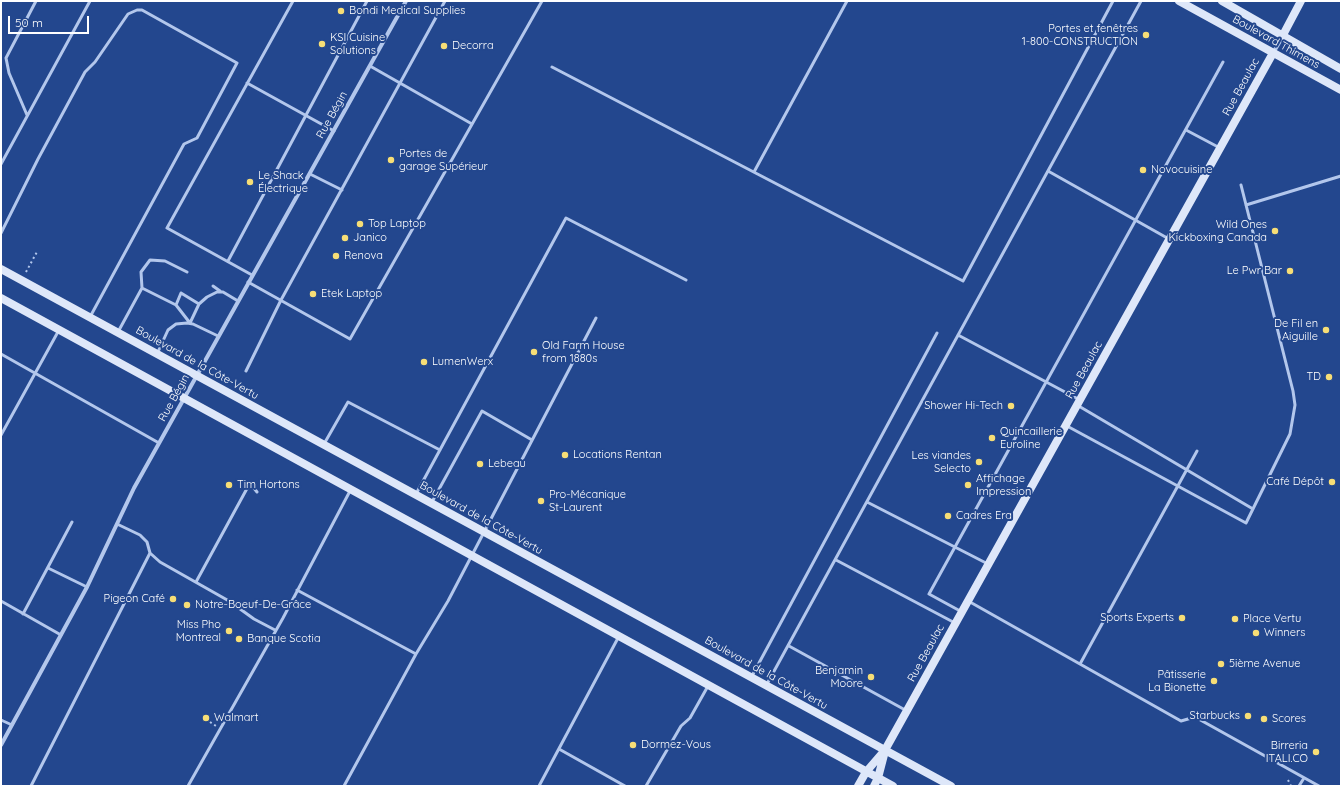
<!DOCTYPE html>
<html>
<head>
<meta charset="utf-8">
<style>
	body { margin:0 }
	#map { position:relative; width:1342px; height:787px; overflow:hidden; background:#23478e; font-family:Quicksand,sans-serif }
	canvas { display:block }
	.frame { position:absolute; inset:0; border:2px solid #fff; pointer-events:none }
	.scale { position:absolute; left:8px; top:16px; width:81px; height:18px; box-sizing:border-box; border:2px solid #fff; border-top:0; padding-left:5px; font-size:12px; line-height:14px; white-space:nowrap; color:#fff; -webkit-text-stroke:3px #23478e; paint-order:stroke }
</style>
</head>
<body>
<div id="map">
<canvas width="1342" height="787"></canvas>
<div class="frame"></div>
<div class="scale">50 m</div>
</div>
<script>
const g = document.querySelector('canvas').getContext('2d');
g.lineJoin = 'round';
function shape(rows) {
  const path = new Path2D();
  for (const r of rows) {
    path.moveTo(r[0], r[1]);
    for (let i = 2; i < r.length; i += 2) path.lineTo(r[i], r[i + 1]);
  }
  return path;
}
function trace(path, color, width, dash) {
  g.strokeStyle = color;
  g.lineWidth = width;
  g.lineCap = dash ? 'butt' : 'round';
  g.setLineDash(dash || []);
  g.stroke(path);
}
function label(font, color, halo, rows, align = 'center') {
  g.font = font + ' Quicksand,sans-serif';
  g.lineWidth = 4;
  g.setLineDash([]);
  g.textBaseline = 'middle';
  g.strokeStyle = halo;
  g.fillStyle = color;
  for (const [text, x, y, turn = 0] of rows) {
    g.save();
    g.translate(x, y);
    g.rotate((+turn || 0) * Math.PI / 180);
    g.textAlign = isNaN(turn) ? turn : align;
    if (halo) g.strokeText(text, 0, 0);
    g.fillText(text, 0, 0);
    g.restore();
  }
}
trace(shape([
	[26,272,38,250],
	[210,722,216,726],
	[1288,780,1291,786]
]), '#b3c7ec', 2, [2, 3]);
trace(shape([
	[370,66,472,124],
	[552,67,963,281,1113,1],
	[247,83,334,131],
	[27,115,9,73,6,58,36,1],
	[1186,130,1220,148],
	[1,164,90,1],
	[1048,171,1169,239],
	[754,172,847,1],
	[310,174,342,190],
	[1246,205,1341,176],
	[1,233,38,159,85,72,95,62,128,14,137,10,142,10,237,63,197,138,184,144,90,317],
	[228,261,367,1],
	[252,275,167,228,293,1],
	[248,282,350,339,542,1],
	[213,286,220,291],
	[142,288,141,272,150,260,165,261,187,272],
	[176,305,181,293,199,304],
	[118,332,142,288,176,305,190,323,199,304,207,297,217,292,223,292,238,301],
	[958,335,1080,400],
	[1,354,159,443],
	[157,354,168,330,176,324,187,323,193,324,218,336],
	[246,371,281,300,445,1],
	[1077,405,1253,509],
	[1067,426,1246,523,1290,434,1295,405,1293,391,1241,185],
	[1,435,59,330],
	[324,444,348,402,440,450],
	[416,494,566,218,686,280],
	[432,502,482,411,532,440],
	[867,502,988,564],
	[117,524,140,535,147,542,150,553,160,562,229,601,254,619,275,630],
	[836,560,955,623],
	[48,568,87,587],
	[196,582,250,483,257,492],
	[297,590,416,654],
	[1,601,61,635],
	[970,602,1181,721,1195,717,1319,786],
	[962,612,929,594,1223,62],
	[23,614,72,522],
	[789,646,907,711],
	[1080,664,1197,451],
	[752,676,937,333],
	[767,684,1141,1],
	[1,720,12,725],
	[559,749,625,786],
	[31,786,150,553],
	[188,786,283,618,350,491],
	[344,786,416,654,448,601,596,318],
	[539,786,618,638],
	[646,786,681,726,690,718,708,686],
	[1299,786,1304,778]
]), '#b3c7ec', 3);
trace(shape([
	[1273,53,1283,36],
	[1,745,87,587,134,488,406,1]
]), '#b3c7ec', 4);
trace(shape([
	[1179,1,1341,90],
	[1222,1,1341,69],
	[1283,35,1301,1],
	[1,269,951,786],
	[1,298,893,786],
	[858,786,866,772,885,750,1273,53],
	[874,786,878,778,885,751]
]), '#dee7f9', 8);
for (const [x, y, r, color] of [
	[341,11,4,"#f7de76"],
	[1146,35,4,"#f7de76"],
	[322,44,4,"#f7de76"],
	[444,46,4,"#f7de76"],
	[391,160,4,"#f7de76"],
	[1143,170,4,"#f7de76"],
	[250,182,4,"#f7de76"],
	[360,224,4,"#f7de76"],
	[1275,231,4,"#f7de76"],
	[345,238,4,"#f7de76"],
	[336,256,4,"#f7de76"],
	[1290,271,4,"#f7de76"],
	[313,294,4,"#f7de76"],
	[1326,330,4,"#f7de76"],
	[534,352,4,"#f7de76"],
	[424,362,4,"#f7de76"],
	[1329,377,4,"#f7de76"],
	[1011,406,4,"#f7de76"],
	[992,438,4,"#f7de76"],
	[565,455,4,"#f7de76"],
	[979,462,4,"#f7de76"],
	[480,464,4,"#f7de76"],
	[1332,482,4,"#f7de76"],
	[229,485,4,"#f7de76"],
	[968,485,4,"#f7de76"],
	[541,501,4,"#f7de76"],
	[948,516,4,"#f7de76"],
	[173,599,4,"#f7de76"],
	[187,605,4,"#f7de76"],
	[1182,618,4,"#f7de76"],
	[1235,619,4,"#f7de76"],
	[229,631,4,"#f7de76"],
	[1256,633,4,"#f7de76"],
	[239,639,4,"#f7de76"],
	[1221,664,4,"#f7de76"],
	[871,677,4,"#f7de76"],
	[1214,681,4,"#f7de76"],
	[1248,716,4,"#f7de76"],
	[206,718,4,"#f7de76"],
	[1264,719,4,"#f7de76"],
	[633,745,4,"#f7de76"],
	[1316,752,4,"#f7de76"]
]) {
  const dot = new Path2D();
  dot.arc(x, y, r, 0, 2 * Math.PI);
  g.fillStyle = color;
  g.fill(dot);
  trace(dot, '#23478e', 1.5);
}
label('11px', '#fff', '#23478e', [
	["Bondi Medical Supplies",349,11],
	["Portes et fenêtres",1138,29,"right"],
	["1-800-CONSTRUCTION",1138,42,"right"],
	["KSI Cuisine",330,38],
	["Solutions",330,51],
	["Decorra",452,46],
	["Portes de",399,154],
	["garage Supérieur",399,167],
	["Novocuisine",1151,170],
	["Le Shack",258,176],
	["Électrique",258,189],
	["Top Laptop",368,224],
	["Wild Ones",1267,225,"right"],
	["Kickboxing Canada",1267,238,"right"],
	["Janico",353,238],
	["Renova",344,256],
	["Le Pwr Bar",1282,271,"right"],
	["Etek Laptop",321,294],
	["De Fil en",1318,324,"right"],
	["Aiguille",1318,337,"right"],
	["Old Farm House",542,346],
	["from 1880s",542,359],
	["LumenWerx",432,362],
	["TD",1321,377,"right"],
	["Shower Hi-Tech",1003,406,"right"],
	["Quincaillerie",1000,432],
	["Euroline",1000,445],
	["Locations Rentan",573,455],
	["Les viandes",971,456,"right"],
	["Selecto",971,469,"right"],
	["Lebeau",488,464],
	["Affichage",976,479],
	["Impression",976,492],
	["Café Dépôt",1324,482,"right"],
	["Tim Hortons",237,485],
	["Pro-Mécanique",549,495],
	["St-Laurent",549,508],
	["Cadres Era",956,516],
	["Pigeon Café",165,599,"right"],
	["Notre-Boeuf-De-Grâce",195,605],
	["Sports Experts",1174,618,"right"],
	["Place Vertu",1243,619],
	["Miss Pho",221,625,"right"],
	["Montreal",221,638,"right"],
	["Winners",1264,633],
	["Banque Scotia",247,639],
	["5ième Avenue",1229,664],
	["Benjamin",863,671,"right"],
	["Moore",863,684,"right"],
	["Pâtisserie",1206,675,"right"],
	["La Bionette",1206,688,"right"],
	["Starbucks",1240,716,"right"],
	["Walmart",214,718],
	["Scores",1272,719],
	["Dormez-Vous",641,745],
	["Birreria",1308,746,"right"],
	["ITALI.CO",1308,759,"right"]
], 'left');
label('11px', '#fff', '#23478e', [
	["Boulevard Thimens",1276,42,29],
	["Rue Beaulac",1241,87,-61],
	["Rue Bégin",332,115,-61],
	["Boulevard de la Côte-Vertu",197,363,29],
	["Rue Beaulac",1084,370,-61],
	["Rue Bégin",174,398,-61],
	["Boulevard de la Côte-Vertu",481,518,29],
	["Rue Beaulac",926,653,-61],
	["Boulevard de la Côte-Vertu",766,673,29]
]);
</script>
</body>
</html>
